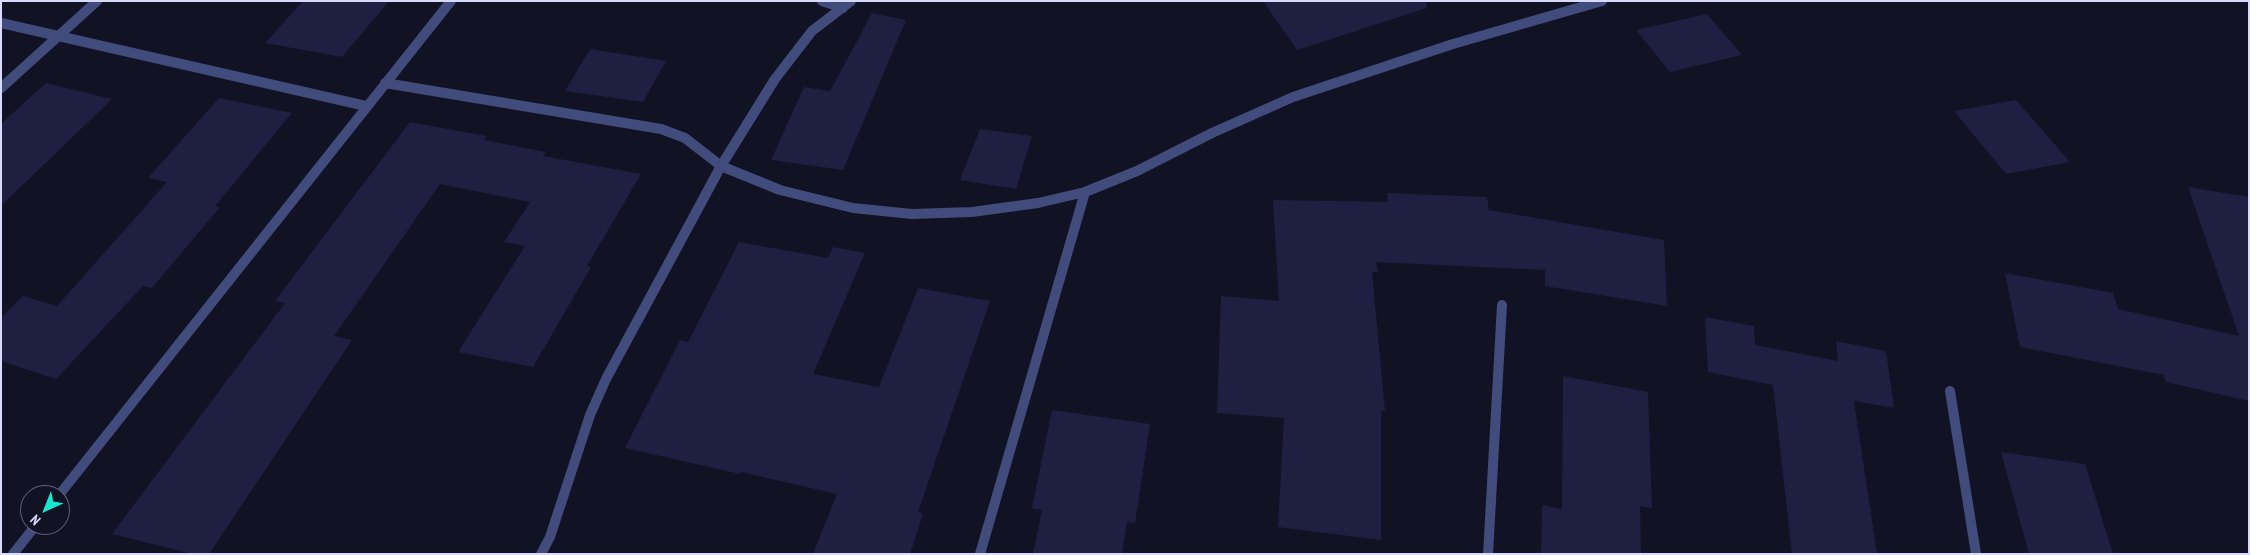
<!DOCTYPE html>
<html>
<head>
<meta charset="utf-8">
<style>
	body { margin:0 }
	#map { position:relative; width:2250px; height:555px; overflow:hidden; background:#111223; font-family:"PT Sans Narrow",sans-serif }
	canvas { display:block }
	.frame { position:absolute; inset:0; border:2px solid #d7dafa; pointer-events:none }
	.north { position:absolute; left:20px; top:485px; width:50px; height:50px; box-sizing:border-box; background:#111223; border:1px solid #606279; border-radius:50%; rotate:224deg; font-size:14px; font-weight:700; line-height:20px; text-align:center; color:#d7dafa }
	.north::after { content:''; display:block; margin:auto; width:18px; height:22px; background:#1ae4ce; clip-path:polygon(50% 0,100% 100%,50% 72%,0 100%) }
</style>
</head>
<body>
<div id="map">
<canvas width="2250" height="555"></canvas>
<div class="frame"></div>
<div class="north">N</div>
</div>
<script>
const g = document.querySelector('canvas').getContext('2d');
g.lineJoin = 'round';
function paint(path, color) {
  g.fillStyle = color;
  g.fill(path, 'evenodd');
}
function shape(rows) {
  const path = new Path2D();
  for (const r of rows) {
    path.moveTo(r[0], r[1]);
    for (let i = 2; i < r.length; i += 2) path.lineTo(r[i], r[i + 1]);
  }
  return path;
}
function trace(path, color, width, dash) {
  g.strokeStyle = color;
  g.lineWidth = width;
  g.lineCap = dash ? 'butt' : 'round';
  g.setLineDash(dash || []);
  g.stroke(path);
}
paint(shape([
	[303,1,389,1,342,57,265,43],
	[1263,1,1426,1,1427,8,1297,50],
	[872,13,906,20,843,170,771,160,804,87,830,91],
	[1707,14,1742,55,1670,72,1636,30],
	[590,49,666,61,643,102,565,91],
	[46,83,112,99,1,206,1,124],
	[219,98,292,113,215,206,220,207,152,288,143,286,56,379,1,361,1,318,23,296,57,306,167,182,148,178],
	[2016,100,2070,162,2006,174,1954,111],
	[410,122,486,136,484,140,546,152,543,156,641,174,587,266,591,267,533,367,458,352,525,246,504,242,530,202,440,184,334,336,352,340,209,554,193,554,112,534,285,303,275,301],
	[980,129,1032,136,1016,189,960,180],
	[2188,187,2249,197,2249,401,2166,382,2164,375,2020,347,2005,273,2113,293,2118,309,2239,336],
	[1387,193,1487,197,1489,210,1664,240,1667,306,1545,286,1545,270,1376,262,1378,272,1372,272,1385,411,1381,411,1381,540,1278,527,1284,418,1217,413,1221,296,1279,301,1273,200,1388,202],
	[739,242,828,258,833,247,865,253,813,374,879,387,918,288,990,301,918,512,923,514,910,554,813,554,837,494,741,472,740,474,625,448,680,340,688,342],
	[1705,317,1754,326,1755,345,1838,361,1836,341,1886,351,1894,408,1854,401,1877,554,1792,554,1773,385,1708,372],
	[1563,376,1648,392,1652,508,1640,506,1641,554,1541,554,1542,505,1562,509],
	[1052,410,1150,424,1135,523,1127,522,1122,554,1033,554,1042,510,1032,508],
	[2001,452,2085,464,2113,554,2029,554]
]), '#1f1f42');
trace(shape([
	[822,1,843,8],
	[1,23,366,106],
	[385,83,661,129,685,138,721,166,780,190,853,208,912,214,972,212,1038,203,1085,192,1137,171,1212,133,1293,97,1453,44,1602,1],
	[1,88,97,1],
	[1950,391,1976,554],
	[541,554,550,537,590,415,606,379,721,166,775,79,812,31,851,1],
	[980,554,1085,192],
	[1488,554,1502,305]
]), '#414b7c', 10);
trace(shape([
	[59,495,451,1],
	[13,554,36,525]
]), '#414b7c', 10);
</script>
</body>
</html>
